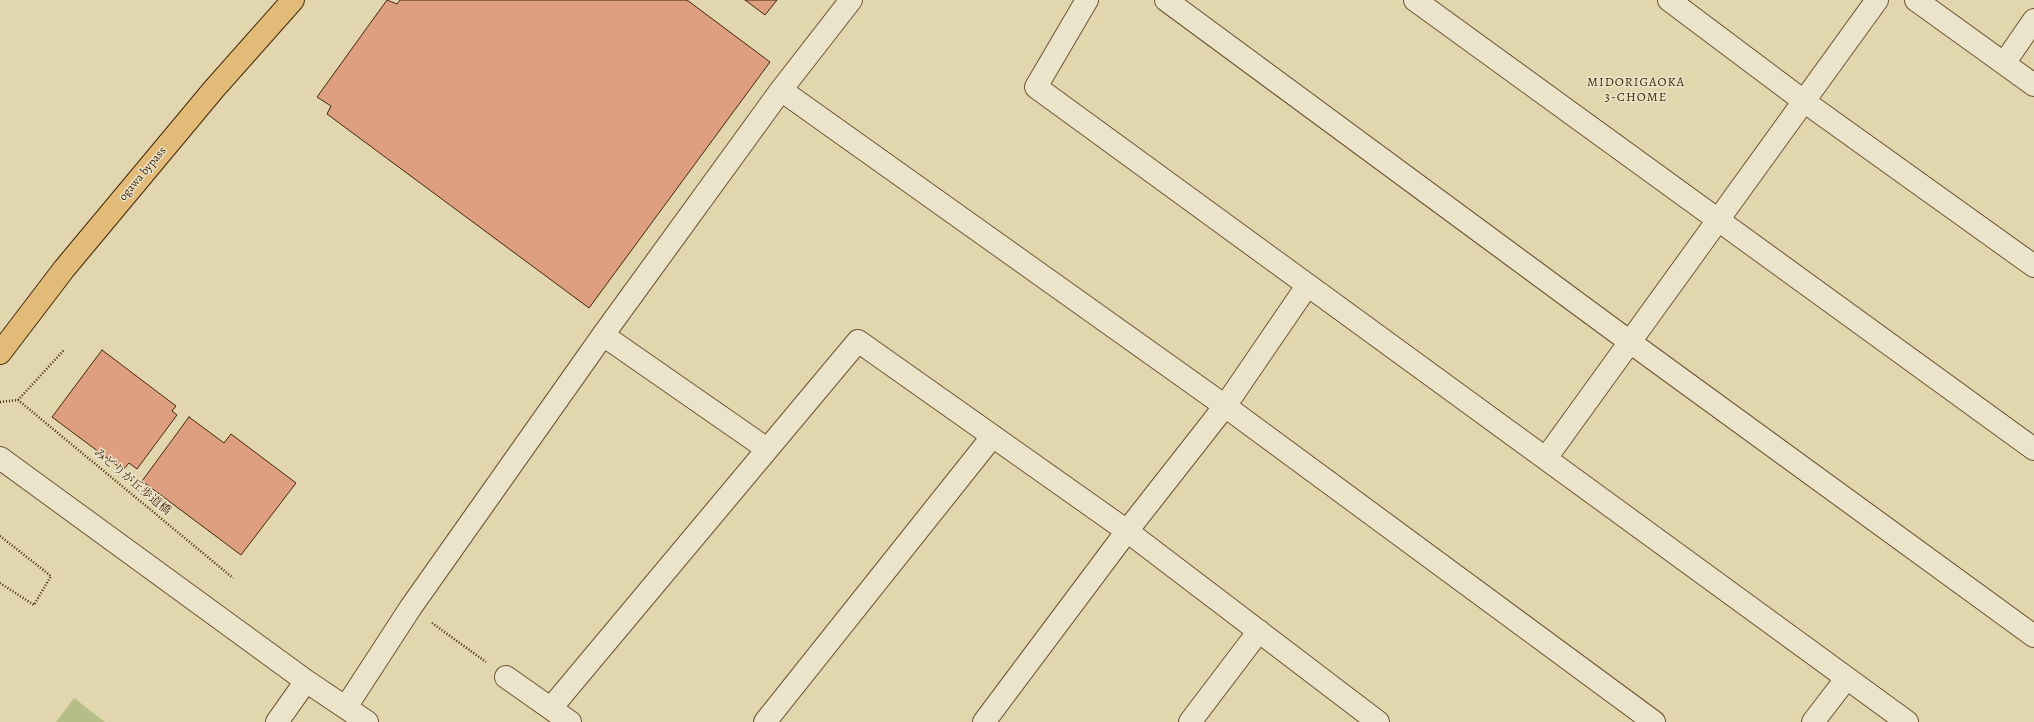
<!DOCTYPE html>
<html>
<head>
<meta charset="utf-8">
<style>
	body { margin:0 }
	canvas { display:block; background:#e2d6ae }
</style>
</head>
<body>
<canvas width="2034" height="722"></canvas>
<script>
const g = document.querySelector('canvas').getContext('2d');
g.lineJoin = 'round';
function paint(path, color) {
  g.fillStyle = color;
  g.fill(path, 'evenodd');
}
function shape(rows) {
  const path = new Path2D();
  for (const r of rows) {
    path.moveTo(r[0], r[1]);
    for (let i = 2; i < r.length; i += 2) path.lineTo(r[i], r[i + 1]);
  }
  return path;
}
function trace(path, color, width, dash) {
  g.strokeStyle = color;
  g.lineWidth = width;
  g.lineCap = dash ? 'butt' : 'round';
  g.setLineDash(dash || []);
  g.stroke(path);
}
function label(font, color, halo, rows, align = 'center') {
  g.font = font + ' Alegreya,"Noto Serif JP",serif';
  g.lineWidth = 3;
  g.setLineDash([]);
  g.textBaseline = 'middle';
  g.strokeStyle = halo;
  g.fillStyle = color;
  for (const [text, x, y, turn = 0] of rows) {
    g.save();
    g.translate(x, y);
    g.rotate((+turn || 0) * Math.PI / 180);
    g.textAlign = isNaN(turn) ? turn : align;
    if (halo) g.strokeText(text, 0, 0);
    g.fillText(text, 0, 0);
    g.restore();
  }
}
paint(shape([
	[74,698,105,722,56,722]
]), '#b7bd88');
const building = shape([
	[387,0,397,4,400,0,687,0,770,62,589,308,327,114,331,106,317,97,387,0],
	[745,0,777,0,765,15,745,0],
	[102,350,176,406,172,411,177,415,137,469,129,463,123,470,52,417,102,350],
	[189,417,224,443,231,434,296,483,241,555,142,481,189,417]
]);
paint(building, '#dd9f80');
trace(building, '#422708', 1);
const minor = shape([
	[1087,0,1036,87,1907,722],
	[1166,0,1630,342,2034,636],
	[1415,0,2034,449],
	[1669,0,1805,102,2034,266],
	[1916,0,2034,85],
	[2005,62,2034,20],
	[781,90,1225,406,1654,722],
	[603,335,767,449],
	[0,458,306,681,367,722],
	[1546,458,1877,0],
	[506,677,570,722],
	[346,707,411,607,603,335,781,90,851,0],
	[551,708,858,341,1127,531,1378,722],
	[277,722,306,681],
	[765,722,992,437],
	[984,722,1127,531,1225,406,1307,286],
	[1190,722,1259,631],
	[1813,722,1846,679]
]);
const highway = shape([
	[0,353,64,269,214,89,293,0]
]);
trace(minor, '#6a5332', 24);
trace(highway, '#422708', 24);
trace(shape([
	[18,400,64,350],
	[0,402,18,400,233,578],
	[0,536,51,576,34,605,0,583],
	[432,623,486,662]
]), '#422708', 2.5, [1, 2]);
trace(minor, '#ece4ca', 22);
trace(highway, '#e1bb77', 22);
label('12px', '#422708', '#ece4ca', [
	["ogawa bypass",143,174,-50],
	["みどりが丘歩道橋",132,482,40]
]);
g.letterSpacing = '1px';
label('13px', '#422708', '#ece4ca', [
	["MIDORIGAOKA",1636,83],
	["3-CHOME",1636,98]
]);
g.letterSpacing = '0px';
</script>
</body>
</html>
